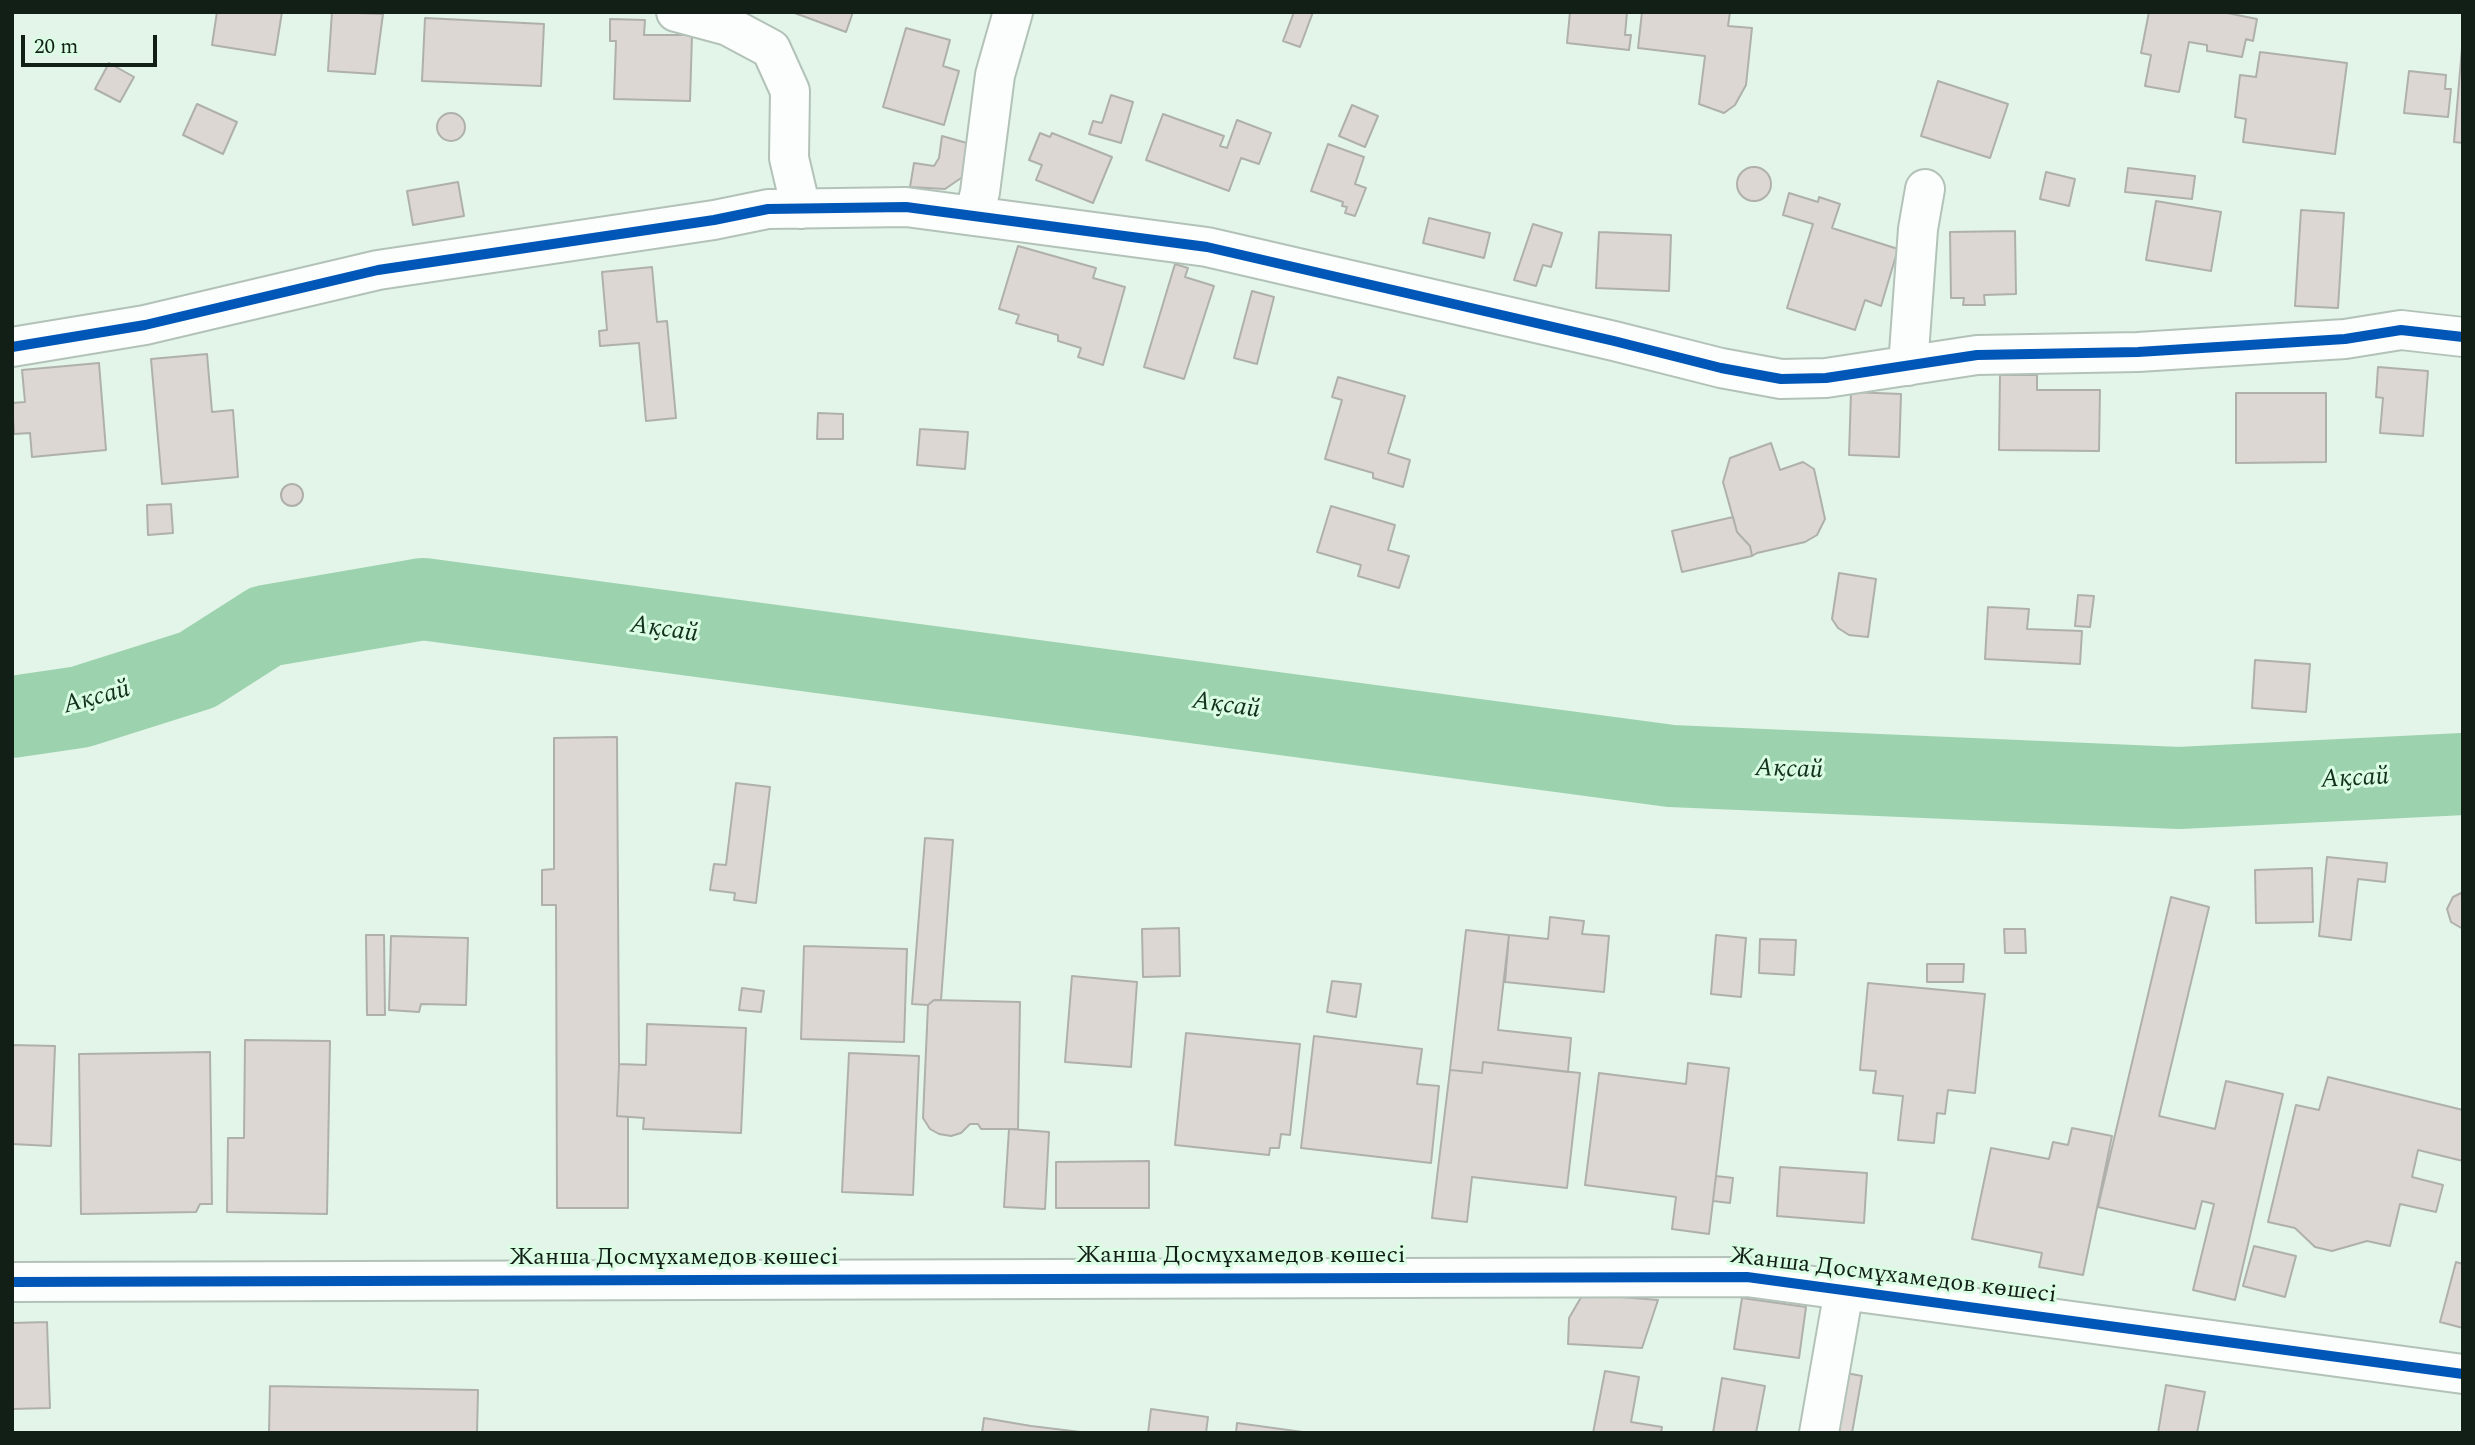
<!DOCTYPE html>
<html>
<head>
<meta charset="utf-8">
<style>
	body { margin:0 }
	#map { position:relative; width:2475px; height:1445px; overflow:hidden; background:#e2f5e8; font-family:Spectral,serif }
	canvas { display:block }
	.frame { position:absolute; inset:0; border:14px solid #121f16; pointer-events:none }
	.scale { position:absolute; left:21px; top:35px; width:136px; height:32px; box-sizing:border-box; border:4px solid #121f16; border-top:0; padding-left:9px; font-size:21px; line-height:24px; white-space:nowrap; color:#121f16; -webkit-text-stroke:5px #dafde4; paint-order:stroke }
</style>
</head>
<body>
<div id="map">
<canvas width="2475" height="1445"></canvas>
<div class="frame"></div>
<div class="scale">20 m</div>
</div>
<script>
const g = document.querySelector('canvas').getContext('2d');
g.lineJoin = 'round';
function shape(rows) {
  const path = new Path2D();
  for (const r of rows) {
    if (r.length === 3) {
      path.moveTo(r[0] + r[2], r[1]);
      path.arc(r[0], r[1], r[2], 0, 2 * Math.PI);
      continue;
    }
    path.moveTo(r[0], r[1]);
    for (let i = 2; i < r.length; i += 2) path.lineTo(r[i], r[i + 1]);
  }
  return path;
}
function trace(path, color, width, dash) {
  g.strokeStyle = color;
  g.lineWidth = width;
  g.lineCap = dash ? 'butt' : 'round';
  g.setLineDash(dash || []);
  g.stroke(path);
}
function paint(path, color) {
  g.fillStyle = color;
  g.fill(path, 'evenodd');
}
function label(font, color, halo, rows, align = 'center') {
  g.font = font + ' Spectral,serif';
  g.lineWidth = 6;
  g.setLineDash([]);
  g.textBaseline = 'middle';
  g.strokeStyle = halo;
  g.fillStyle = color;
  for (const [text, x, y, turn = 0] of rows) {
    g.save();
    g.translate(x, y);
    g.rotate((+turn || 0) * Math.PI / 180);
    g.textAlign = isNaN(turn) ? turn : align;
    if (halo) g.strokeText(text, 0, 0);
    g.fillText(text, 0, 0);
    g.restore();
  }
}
trace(shape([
	[12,717,80,707,197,670,266,626,423,599,1671,766,2179,788,2463,774]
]), '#9dd2ae', 82);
const building = shape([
	[217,12,282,12,275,55,212,45,217,12],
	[332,12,383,14,375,74,328,71,332,12],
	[792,12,853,12,846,32,792,12],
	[1294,12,1313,12,1300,47,1283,41,1294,12],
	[1570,12,1627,12,1625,35,1631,35,1629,50,1567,43,1570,12],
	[1642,12,1730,12,1728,26,1752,28,1746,85,1735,105,1724,113,1699,104,1705,56,1638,48,1642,12],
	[2149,12,2222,12,2257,19,2253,41,2246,39,2242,57,2207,51,2207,45,2189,42,2179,92,2145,86,2151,55,2141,53,2149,12],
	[425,18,544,24,541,86,422,81,425,18],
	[610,19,645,20,644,35,692,35,690,101,614,99,616,41,610,41,610,19],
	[906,28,950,40,943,66,959,71,944,125,883,107,906,28],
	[2463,36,2463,143,2454,142,2463,36],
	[2260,52,2347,63,2335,154,2243,142,2246,119,2235,117,2240,75,2256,77,2260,52],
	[109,63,134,77,120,102,95,89,109,63],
	[2409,71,2446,75,2445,89,2451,89,2448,117,2404,113,2409,71],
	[1938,81,2008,104,1990,158,1921,136,1938,81],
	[1111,95,1133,102,1121,143,1089,134,1093,121,1102,123,1111,95],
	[197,104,237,122,223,154,183,135,197,104],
	[1352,105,1378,116,1365,147,1339,136,1352,105],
	[451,127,14],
	[1163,114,1224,136,1220,146,1227,148,1237,120,1271,133,1259,164,1241,158,1229,191,1146,160,1163,114],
	[1040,133,1050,137,1052,133,1112,157,1093,203,1036,180,1042,165,1029,160,1040,133],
	[942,136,974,145,964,176,945,189,910,187,914,163,934,166,939,158,942,136],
	[1328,144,1364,157,1355,184,1366,188,1355,216,1345,213,1347,207,1342,206,1343,202,1311,191,1328,144],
	[1754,184,17],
	[2128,168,2195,176,2192,199,2125,192,2128,168],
	[2046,172,2075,179,2069,206,2040,199,2046,172],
	[458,182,464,216,413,225,407,191,458,182],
	[1789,193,1818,202,1819,197,1840,204,1832,228,1898,249,1881,306,1865,300,1855,330,1787,308,1813,224,1783,215,1789,193],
	[2156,201,2221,212,2211,271,2146,260,2156,201],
	[2301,210,2344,213,2338,308,2295,306,2301,210],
	[1429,218,1490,233,1484,258,1423,243,1429,218],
	[1533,224,1562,233,1551,267,1543,265,1536,286,1514,280,1533,224],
	[2015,231,2016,294,1984,295,1985,305,1963,305,1964,298,1951,298,1950,232,2015,231],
	[1599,232,1671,235,1669,291,1596,288,1599,232],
	[1018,246,1096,268,1093,278,1125,287,1103,365,1078,357,1081,348,1058,341,1058,335,1016,323,1019,315,999,309,1018,246],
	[1175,264,1188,268,1185,277,1214,286,1184,379,1144,367,1175,264],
	[652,267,657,322,667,321,676,418,646,421,639,343,600,346,599,331,607,330,602,272,652,267],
	[1252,291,1274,297,1257,364,1234,358,1252,291],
	[207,354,212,412,233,410,238,477,162,484,151,359,207,354],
	[99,363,106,450,32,457,30,433,14,434,12,403,25,402,22,370,99,363],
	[2378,367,2428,371,2423,436,2380,433,2383,398,2376,397,2378,367],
	[2000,375,2037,375,2037,390,2100,390,2099,451,1999,450,2000,375],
	[1338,377,1405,396,1388,453,1410,460,1403,487,1373,478,1373,473,1325,459,1342,400,1332,397,1338,377],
	[1851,392,1901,394,1899,457,1849,455,1851,392],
	[2236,393,2326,393,2326,462,2236,463,2236,393],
	[818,413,843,414,843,439,817,439,818,413],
	[920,429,968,432,965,469,917,465,920,429],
	[1771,443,1780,470,1803,462,1814,469,1825,519,1817,535,1805,542,1757,553,1752,556,1750,546,1737,532,1723,482,1730,458,1771,443],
	[292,495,11],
	[171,504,173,533,148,535,147,505,171,504],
	[1331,506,1395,525,1388,550,1409,556,1399,588,1358,576,1361,565,1317,552,1331,506],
	[1733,517,1737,532,1750,546,1752,556,1682,572,1672,531,1733,517],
	[1839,573,1876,579,1868,637,1849,635,1838,628,1832,619,1839,573],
	[2078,595,2094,596,2090,627,2075,626,2078,595],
	[1988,607,2029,609,2027,629,2082,631,2080,664,1985,659,1988,607],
	[2255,660,2310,664,2306,712,2252,708,2255,660],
	[617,737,619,1064,617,1116,628,1117,628,1208,557,1208,556,905,542,905,542,870,554,869,554,738,617,737],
	[736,783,770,787,756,903,734,900,735,893,710,890,714,864,726,865,736,783],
	[925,838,953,840,941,1000,934,1000,928,1005,912,1004,925,838],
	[2327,857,2387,863,2385,882,2358,879,2351,940,2319,936,2327,857],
	[2312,868,2313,922,2256,923,2255,870,2312,868],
	[2463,892,2463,929,2451,922,2447,909,2453,897,2463,892],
	[2171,897,2209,907,2159,1116,2215,1129,2226,1081,2283,1094,2235,1300,2193,1290,2214,1204,2202,1201,2195,1229,2098,1207,2171,897],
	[1550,917,1584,921,1582,934,1609,936,1604,992,1505,982,1509,935,1548,939,1550,917],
	[1179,928,1180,976,1143,977,1142,929,1179,928],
	[2004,929,2025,929,2026,953,2005,953,2004,929],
	[1466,930,1509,935,1498,1030,1571,1038,1568,1072,1483,1062,1482,1073,1450,1070,1466,930],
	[366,935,384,935,385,1015,367,1015,366,935],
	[1716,935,1746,938,1741,997,1711,994,1716,935],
	[391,936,468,938,466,1005,421,1004,419,1012,389,1010,391,936],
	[1760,939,1796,940,1794,975,1759,973,1760,939],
	[804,946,907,949,904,1042,801,1039,804,946],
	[1927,964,1964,964,1963,982,1927,982,1927,964],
	[1072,976,1137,982,1131,1067,1065,1062,1072,976],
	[1332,981,1361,984,1356,1017,1327,1012,1332,981],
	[1868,983,1985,994,1975,1093,1948,1090,1945,1114,1937,1113,1934,1143,1898,1140,1903,1096,1873,1093,1876,1071,1860,1070,1868,983],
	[742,988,764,991,761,1012,739,1010,742,988],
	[934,1000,1020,1002,1018,1129,981,1129,978,1124,970,1124,961,1133,951,1136,939,1134,930,1129,923,1118,928,1005,934,1000],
	[647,1024,746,1028,741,1133,643,1129,644,1118,617,1116,619,1064,646,1065,647,1024],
	[1186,1033,1300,1044,1290,1135,1281,1134,1279,1148,1270,1148,1269,1155,1175,1145,1186,1033],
	[1314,1036,1422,1049,1417,1084,1439,1086,1431,1163,1301,1148,1314,1036],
	[245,1040,330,1041,327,1214,227,1212,228,1138,244,1138,245,1040],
	[12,1045,55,1046,51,1146,12,1144,12,1045],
	[210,1052,212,1204,200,1204,196,1212,81,1214,79,1054,210,1052],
	[849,1053,919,1056,913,1195,842,1192,849,1053],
	[1483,1062,1580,1073,1567,1188,1472,1177,1467,1222,1432,1218,1450,1070,1482,1073,1483,1062],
	[1688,1063,1729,1068,1709,1234,1672,1229,1676,1197,1585,1185,1599,1073,1686,1084,1688,1063],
	[2328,1077,2463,1110,2463,1161,2418,1150,2412,1177,2443,1185,2436,1212,2400,1204,2390,1246,2367,1241,2332,1251,2315,1247,2295,1228,2268,1222,2296,1105,2319,1110,2328,1077],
	[2072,1128,2112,1136,2083,1275,2039,1267,2042,1253,1972,1239,1991,1148,2049,1159,2053,1142,2068,1145,2072,1128],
	[1009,1129,1049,1132,1045,1209,1004,1207,1009,1129],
	[1149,1161,1149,1208,1056,1208,1056,1162,1149,1161],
	[1780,1167,1867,1173,1864,1223,1777,1216,1780,1167],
	[1716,1176,1733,1178,1730,1203,1713,1201,1716,1176],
	[2254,1246,2296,1256,2285,1297,2243,1286,2254,1246],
	[2456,1262,2463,1264,2463,1328,2440,1322,2456,1262],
	[1583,1294,1658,1300,1642,1348,1568,1344,1569,1318,1583,1294],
	[1742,1298,1806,1307,1799,1358,1734,1349,1742,1298],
	[47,1322,50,1408,12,1409,12,1323,47,1322],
	[1605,1371,1639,1377,1631,1422,1662,1427,1661,1433,1593,1433,1605,1371],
	[1846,1373,1862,1376,1852,1433,1835,1433,1846,1373],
	[1722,1378,1765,1386,1756,1433,1713,1433,1722,1378],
	[2166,1385,2205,1392,2197,1433,2158,1433,2166,1385],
	[270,1386,478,1390,477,1433,269,1433,270,1386],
	[1151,1409,1208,1417,1206,1433,1148,1433,1151,1409],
	[984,1418,1031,1426,1089,1433,982,1433,984,1418],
	[1237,1423,1310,1433,1236,1433,1237,1423]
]);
paint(building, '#ddd7d4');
trace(building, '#afb0ac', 2);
const minor = shape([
	[676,12,728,26,771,49,790,91,789,158,801,209],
	[974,216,980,192,995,75,1013,12],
	[12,347,145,325,378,270,714,220,768,209,906,207,1207,247,1614,341,1721,368,1781,379,1826,378,1977,355,2138,352,2345,339,2401,330,2463,337],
	[1908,366,1918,229,1925,189],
	[12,1282,1747,1277,2463,1374],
	[1819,1433,1844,1290]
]);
trace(minor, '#b3c2b8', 42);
trace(minor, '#fbfefc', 38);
trace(shape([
	[12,347,145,325,378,270,714,220,768,209,906,207,1207,247,1614,341,1721,368,1781,379,1826,378,1977,355,2138,352,2345,339,2401,330,2463,337],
	[12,1282,1747,1277,2463,1374]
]), '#0057b8', 10);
label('24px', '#121f16', '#dafde4', [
	["Жанша Досмұхамедов көшесі",1241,1257],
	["Жанша Досмұхамедов көшесі",674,1259],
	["Жанша Досмұхамедов көшесі",1893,1277,7]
]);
label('italic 26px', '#13301d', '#dafde4', [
	["Ақсай",664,631,8],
	["Ақсай",97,699,-15],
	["Ақсай",1226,707,8],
	["Ақсай",1789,771,2],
	["Ақсай",2355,780,-3]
]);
</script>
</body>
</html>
